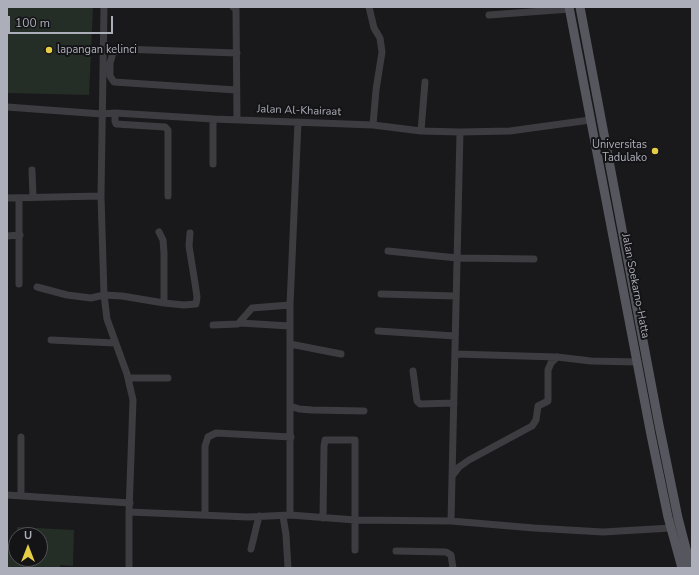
<!DOCTYPE html>
<html>
<head>
<meta charset="utf-8">
<style>
	body { margin:0 }
	#map { position:relative; width:699px; height:575px; overflow:hidden; background:#19191b; font-family:"Nunito Sans",sans-serif }
	canvas { display:block }
	.frame { position:absolute; inset:0; border:8px solid #acaeb9; pointer-events:none }
	.north { position:absolute; left:8px; top:527px; width:40px; height:40px; box-sizing:border-box; background:#141416; border:1px solid #515257; border-radius:50%; rotate:0deg; font-size:11px; font-weight:700; line-height:16px; text-align:center; color:#acaeb9 }
	.north::after { content:''; display:block; margin:auto; width:14px; height:18px; background:#e5cd46; clip-path:polygon(50% 0,100% 100%,50% 72%,0 100%) }
	.scale { position:absolute; left:8px; top:16px; width:105px; height:18px; box-sizing:border-box; border:2px solid #acaeb9; border-top:0; padding-left:5px; font-size:12px; line-height:14px; white-space:nowrap; color:#acaeb9; -webkit-text-stroke:3px #141416; paint-order:stroke }
</style>
</head>
<body>
<div id="map">
<canvas width="699" height="575"></canvas>
<div class="frame"></div>
<div class="north">U</div>
<div class="scale">100 m</div>
</div>
<script>
const g = document.querySelector('canvas').getContext('2d');
g.lineJoin = 'round';
function paint(path, color) {
  g.fillStyle = color;
  g.fill(path, 'evenodd');
}
function shape(rows) {
  const path = new Path2D();
  for (const r of rows) {
    path.moveTo(r[0], r[1]);
    for (let i = 2; i < r.length; i += 2) path.lineTo(r[i], r[i + 1]);
  }
  return path;
}
function trace(path, color, width, dash) {
  g.strokeStyle = color;
  g.lineWidth = width;
  g.lineCap = dash ? 'butt' : 'round';
  g.setLineDash(dash || []);
  g.stroke(path);
}
function label(font, color, halo, rows, align = 'center') {
  g.font = font + ' "Nunito Sans",sans-serif';
  g.lineWidth = 4;
  g.setLineDash([]);
  g.textBaseline = 'middle';
  g.strokeStyle = halo;
  g.fillStyle = color;
  for (const [text, x, y, turn = 0] of rows) {
    g.save();
    g.translate(x, y);
    g.rotate((+turn || 0) * Math.PI / 180);
    g.textAlign = isNaN(turn) ? turn : align;
    if (halo) g.strokeText(text, 0, 0);
    g.fillText(text, 0, 0);
    g.restore();
  }
}
paint(shape([
	[7,7,93,7,89,95,7,93],
	[17,527,74,530,73,566,60,565,60,568,7,568,7,544,16,544,16,559,40,559,40,535,17,535]
]), '#252d27');
trace(shape([
	[104,7,101,196,104,295,107,319,127,374,133,400,129,512,129,568],
	[233,7,236,9,237,120],
	[369,7,374,28,380,38,382,52,376,90,373,125],
	[489,15,570,9],
	[236,90,114,82,110,76,110,63,113,53,120,49,237,53],
	[7,107,102,114,115,113,213,119,373,125,421,131,460,132,510,131,590,120],
	[115,113,115,121,116,124,165,127,168,130,168,196],
	[213,119,213,164],
	[421,131,425,82],
	[32,170,33,197],
	[7,198,101,196],
	[19,198,19,284],
	[159,232,163,240,164,253,164,303],
	[7,236,20,235],
	[388,251,457,258,534,259],
	[37,287,67,295,91,298,104,295,122,296,164,303,184,305,196,304,197,297,195,283,189,246,190,233],
	[381,294,456,296],
	[240,323,290,326],
	[213,325,238,324,252,308,290,305],
	[378,331,455,336],
	[51,340,115,343],
	[290,344,341,354],
	[455,354,557,357,591,361,638,362],
	[413,371,417,401,420,404,454,403],
	[128,378,168,378],
	[290,406,299,409,312,410,364,411],
	[452,476,459,467,469,460,532,426,536,420,538,406,548,401,548,370,551,363,557,357],
	[7,495,130,503],
	[21,496,21,437],
	[129,512,248,517,290,515,355,520,451,521,534,528,603,532,671,528],
	[205,515,205,446,208,437,216,433,291,437],
	[290,515,290,305,298,122],
	[283,516,286,535,288,568],
	[323,518,324,446,325,440,355,440,355,550],
	[451,521,460,132],
	[251,549,259,516],
	[396,551,446,552,451,555,453,568]
]), '#3c3c41', 7);
trace(shape([
	[569,7,651,435,668,517,682,568],
	[580,7,659,425,678,518,691,568]
]), '#56565e', 9);
for (const [x, y, r, color] of [
	[49,50,4,"#e5cd46"],
	[655,151,4,"#e5cd46"]
]) {
  const dot = new Path2D();
  dot.arc(x, y, r, 0, 2 * Math.PI);
  g.fillStyle = color;
  g.fill(dot);
  trace(dot, '#141416', 1.5);
}
label('11px', '#acaeb9', '#141416', [
	["lapangan kelinci",57,50],
	["Universitas",647,145,"right"],
	["Tadulako",647,158,"right"]
], 'left');
label('11px', '#acaeb9', '#141416', [
	["Jalan Al-Khairaat",299,111,2],
	["Jalan Soekarno-Hatta",635,286,79]
]);
</script>
</body>
</html>
